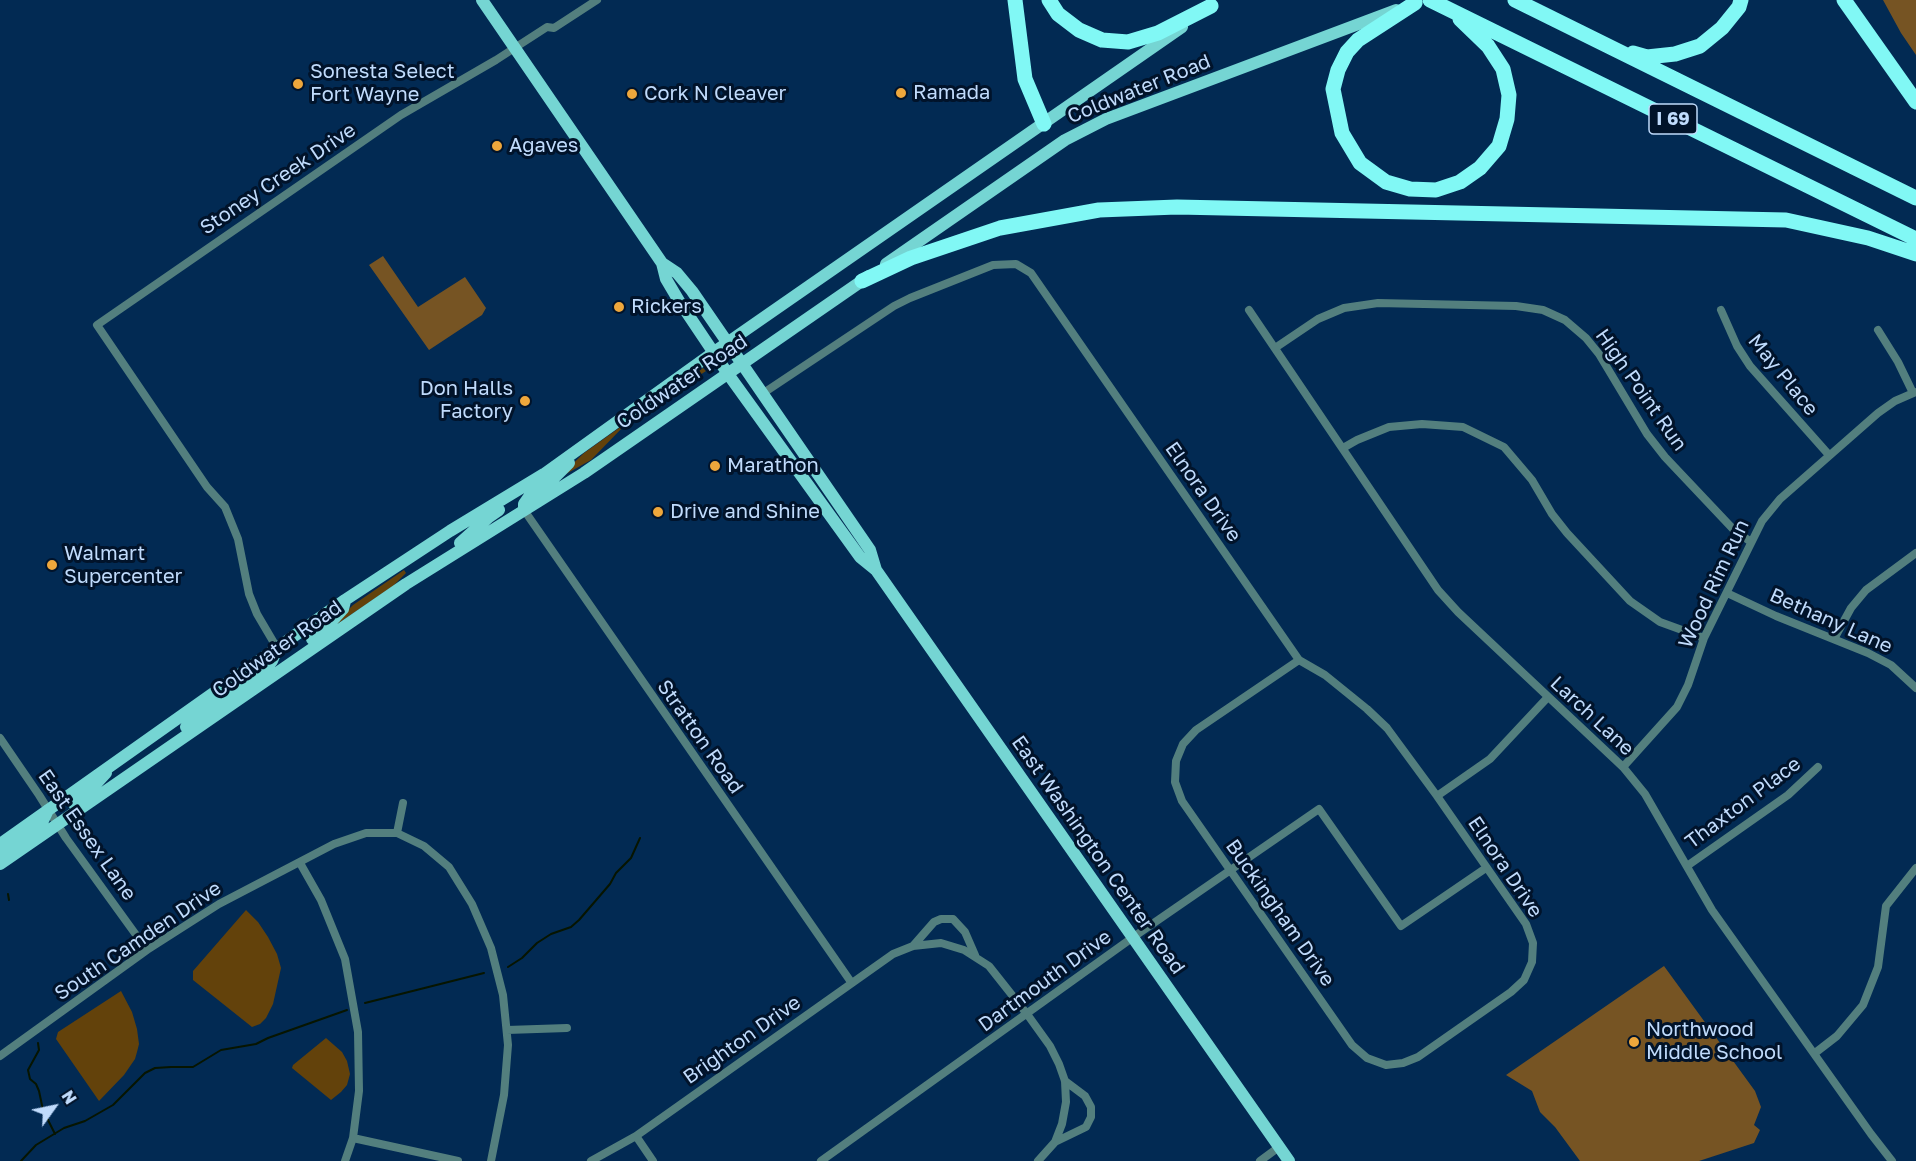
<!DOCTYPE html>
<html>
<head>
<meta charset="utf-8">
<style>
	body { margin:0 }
	#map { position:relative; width:1916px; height:1161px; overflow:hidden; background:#022a53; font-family:"Golos Text",sans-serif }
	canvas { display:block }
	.north { position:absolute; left:24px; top:1077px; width:60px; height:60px; -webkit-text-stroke:4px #01132a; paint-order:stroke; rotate:57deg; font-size:16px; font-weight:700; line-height:24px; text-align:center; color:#c0dbfc }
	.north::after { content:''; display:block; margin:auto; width:21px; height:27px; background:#c0dbfc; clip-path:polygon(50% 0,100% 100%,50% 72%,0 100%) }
</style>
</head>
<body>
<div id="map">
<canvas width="1916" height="1161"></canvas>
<div class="north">N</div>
</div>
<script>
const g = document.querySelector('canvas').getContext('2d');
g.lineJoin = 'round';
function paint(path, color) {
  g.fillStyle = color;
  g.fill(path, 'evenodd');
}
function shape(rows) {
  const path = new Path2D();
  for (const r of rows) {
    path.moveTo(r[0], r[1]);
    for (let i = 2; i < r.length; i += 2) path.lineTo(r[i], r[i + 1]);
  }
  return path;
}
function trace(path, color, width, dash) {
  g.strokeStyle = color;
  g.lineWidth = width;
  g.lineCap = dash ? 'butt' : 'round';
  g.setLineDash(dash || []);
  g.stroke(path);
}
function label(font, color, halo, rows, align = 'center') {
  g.font = font + ' "Golos Text",sans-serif';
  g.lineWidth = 6;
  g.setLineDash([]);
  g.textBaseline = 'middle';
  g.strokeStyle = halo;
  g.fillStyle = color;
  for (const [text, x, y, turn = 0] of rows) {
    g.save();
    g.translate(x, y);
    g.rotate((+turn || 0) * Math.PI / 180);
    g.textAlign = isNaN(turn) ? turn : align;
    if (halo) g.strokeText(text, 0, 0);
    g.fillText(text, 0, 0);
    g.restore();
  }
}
paint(shape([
	[703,368,706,371,624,426,591,460,557,479,584,453],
	[404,570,406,573,393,586,327,631,353,605],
	[246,910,258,922,268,937,277,954,281,968,273,1004,266,1018,260,1024,252,1027,193,980,193,971],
	[121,991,132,1012,137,1029,139,1044,137,1052,135,1059,124,1075,99,1101,56,1039,58,1032],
	[326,1038,342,1052,347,1061,350,1074,347,1085,341,1092,331,1100,292,1068,293,1065]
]), '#63420b');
paint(shape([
	[1883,0,1916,0,1916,55,1901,33],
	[383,256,418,307,465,277,486,308,482,315,429,350,369,265],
	[1664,966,1755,1091,1761,1107,1754,1125,1760,1130,1754,1143,1699,1161,1580,1161,1555,1127,1540,1112,1532,1091,1506,1075]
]), '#765423');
trace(shape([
	[8,894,9,900],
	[508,967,522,958,537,943,551,934,571,927,579,920,610,884,616,873,631,858,640,838],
	[365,1003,484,973],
	[38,1043,39,1050,28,1070,30,1079,36,1084,39,1091,43,1110,55,1134],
	[21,1161,36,1145,64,1128,85,1121,113,1105,145,1073,155,1068,171,1067,193,1067,221,1050,256,1044,268,1038,347,1010]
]), '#071500', 2);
trace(shape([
	[1249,310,1438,590,1458,612,1623,767,1645,794,1712,910,1871,1134,1892,1161],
	[1721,310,1737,346,1750,366,1829,455],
	[1878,330,1898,362,1913,393],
	[1275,348,1318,319,1344,308,1378,303,1516,306,1543,310,1565,320,1586,338,1599,354,1647,434,1665,457,1734,530,1751,542],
	[762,394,894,306,910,298,993,265,1016,264,1031,273,1299,660,1325,675,1367,709,1387,728,1437,796,1526,924,1533,943,1532,962,1524,980,1511,992,1418,1057,1403,1063,1386,1065,1367,1058,1352,1045,1182,801,1175,782,1176,761,1183,744,1196,730,1299,660],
	[1343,448,1357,440,1389,427,1422,424,1463,427,1504,447,1532,480,1552,514,1567,533,1630,601,1660,622,1704,638],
	[524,510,851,982],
	[1727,593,1776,616,1868,653,1891,665,1916,688],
	[1834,639,1851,608,1866,590,1916,553],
	[277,648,257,614,249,594,238,539,225,507,207,487,97,325,401,115,496,60,547,27,554,28,597,0],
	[0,738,39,795,66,838,147,950],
	[1623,767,1677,707,1688,685,1704,638,1762,521,1780,499,1878,413,1895,401,1916,392],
	[1437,796,1490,759,1548,697],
	[397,833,403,803],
	[300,863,321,900,345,959,358,1032,359,1091,353,1138,345,1161],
	[1687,866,1788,795,1818,767],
	[913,946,934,922,941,919,953,919,965,932,975,955],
	[507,1030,567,1028],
	[1815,1053,1837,1036,1863,1005,1878,967,1886,906,1916,868],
	[0,1056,147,950,219,904,334,844,366,833,397,833,424,846,449,867,472,904,491,948,503,995,508,1045,504,1095,491,1161],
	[636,1136,653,1161],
	[353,1138,458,1161],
	[1055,1142,1086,1127,1091,1117,1091,1107,1085,1096,1065,1081],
	[591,1161,636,1136,893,954,913,946,941,943,964,950,989,966,1027,1014,1050,1046,1059,1064,1065,1081,1066,1102,1062,1124,1055,1142,1038,1161],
	[821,1161,1132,938,1319,809,1401,926,1486,868],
	[1260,1161,1279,1147]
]), '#537f7e', 8);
trace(shape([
	[482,0,662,263,666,279,679,301,728,374,860,557,876,570,1289,1161],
	[662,263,677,273,692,291,870,550,876,570],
	[886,264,1065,140,1106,119,1396,10],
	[524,509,524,504,531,494,550,482,569,463],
	[460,543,489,517,499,510],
	[312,639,320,634,343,609,345,601],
	[218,707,231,694,268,666,272,661,277,649],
	[186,727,215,700,215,697],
	[74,804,82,799,106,773],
	[0,844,345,600,450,531,544,474,714,352,1182,27],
	[0,853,41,825,48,810],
	[0,864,406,584,584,473,869,276]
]), '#75d5d3', 12);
trace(shape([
	[1015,0,1025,79,1044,124],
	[1049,0,1058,14,1079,30,1102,40,1128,42,1158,33,1211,6],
	[1430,0,1916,239],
	[1515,0,1916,198],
	[1844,0,1916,102],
	[1415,3,1358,40,1347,52,1338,70,1333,89,1342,133,1360,163,1386,182,1410,189,1436,190,1460,182,1480,168,1499,146,1507,119,1509,95,1503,69,1488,46,1460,19],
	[1633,53,1647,57,1675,54,1700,46,1722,28,1739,7,1741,0],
	[862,281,911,258,1000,228,1099,210,1177,207,1786,220,1868,238,1916,254]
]), '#81f8f5', 15);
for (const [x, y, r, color] of [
	[298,84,6,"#eea73c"],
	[901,93,6,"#eea73c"],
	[632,94,6,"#eea73c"],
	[497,146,6,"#eea73c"],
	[619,307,6,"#eea73c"],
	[525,401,6,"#eea73c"],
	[715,466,6,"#eea73c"],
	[658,512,6,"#eea73c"],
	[52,565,6,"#eea73c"],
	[1634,1042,6,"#eea73c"]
]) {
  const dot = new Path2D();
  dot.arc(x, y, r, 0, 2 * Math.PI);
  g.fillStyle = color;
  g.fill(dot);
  trace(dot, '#01132a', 2);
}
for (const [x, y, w] of [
	[1673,119,48]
]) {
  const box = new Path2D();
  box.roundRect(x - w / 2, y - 15, w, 30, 4.5);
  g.fillStyle = '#01132a';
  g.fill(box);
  trace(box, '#c0dbfc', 1.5);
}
label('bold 18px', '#c0dbfc', null, [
	["I 69",1673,119]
]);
label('20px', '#c0dbfc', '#01132a', [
	["Sonesta Select",310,72],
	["Fort Wayne",310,95],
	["Ramada",913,93],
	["Cork N Cleaver",644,94],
	["Agaves",509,146],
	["Rickers",631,307],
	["Don Halls",513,389,"right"],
	["Factory",513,412,"right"],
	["Marathon",727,466],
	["Drive and Shine",670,512],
	["Walmart",64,554],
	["Supercenter",64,577],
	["Northwood",1646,1030],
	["Middle School",1646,1053]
], 'left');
label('20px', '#c0dbfc', '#01132a', [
	["Coldwater Road",1139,89,-22],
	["Stoney Creek Drive",278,179,-34],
	["May Place",1783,375,51],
	["Coldwater Road",682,382,-34],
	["High Point Run",1641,390,55],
	["Elnora Drive",1203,492,55],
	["Wood Rim Run",1714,584,-65],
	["Bethany Lane",1831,621,24],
	["Coldwater Road",277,649,-35],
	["Larch Lane",1592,716,43],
	["Stratton Road",700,737,55],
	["Thaxton Place",1743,803,-37],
	["East Essex Lane",87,835,55],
	["East Washington Center Road",1098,855,55],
	["Elnora Drive",1505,867,56],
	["Buckingham Drive",1280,913,55],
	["South Camden Drive",138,941,-34],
	["Dartmouth Drive",1045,981,-36],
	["Brighton Drive",742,1040,-35]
]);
</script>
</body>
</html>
